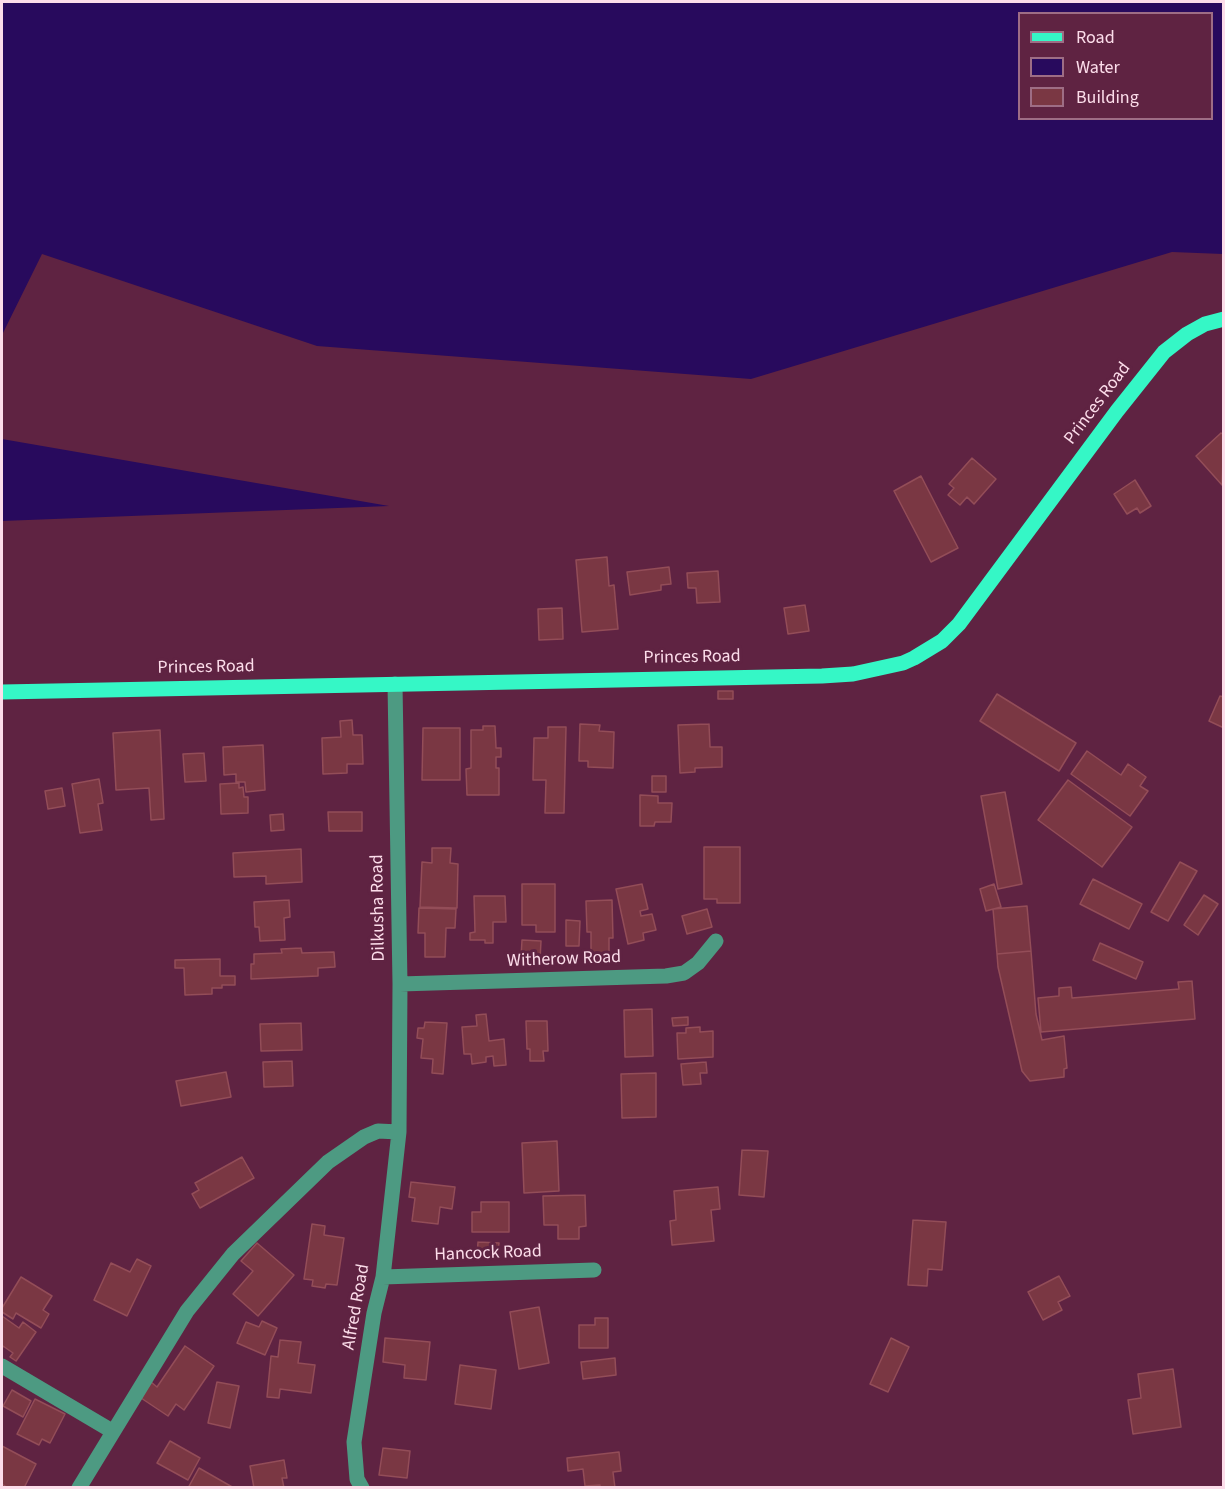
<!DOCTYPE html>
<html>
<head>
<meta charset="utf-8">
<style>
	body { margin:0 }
	#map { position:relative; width:1225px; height:1489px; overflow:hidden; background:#5f2342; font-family:"Source Sans 3",sans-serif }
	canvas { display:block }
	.frame { position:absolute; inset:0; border:3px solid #fcddea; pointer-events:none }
	.legend { position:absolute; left:1018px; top:12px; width:195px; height:108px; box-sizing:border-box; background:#5f2342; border:2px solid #9e6d85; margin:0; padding:8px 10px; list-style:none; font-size:18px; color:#fcddea }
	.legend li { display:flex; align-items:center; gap:12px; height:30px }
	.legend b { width:30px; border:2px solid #9e6d85 }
</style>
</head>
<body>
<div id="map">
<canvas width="1225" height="1489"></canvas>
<div class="frame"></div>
<ul class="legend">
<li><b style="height:8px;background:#35f7c6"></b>Road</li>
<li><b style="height:16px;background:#280a5d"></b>Water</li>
<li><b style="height:16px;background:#7a3743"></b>Building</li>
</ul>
</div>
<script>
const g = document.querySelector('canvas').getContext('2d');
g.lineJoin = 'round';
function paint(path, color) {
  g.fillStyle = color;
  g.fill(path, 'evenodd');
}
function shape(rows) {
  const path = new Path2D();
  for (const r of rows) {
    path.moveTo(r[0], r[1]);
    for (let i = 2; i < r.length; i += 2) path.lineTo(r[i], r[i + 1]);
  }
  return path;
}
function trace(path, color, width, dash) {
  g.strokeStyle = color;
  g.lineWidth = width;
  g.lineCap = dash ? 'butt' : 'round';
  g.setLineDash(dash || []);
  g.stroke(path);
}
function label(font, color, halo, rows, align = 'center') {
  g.font = font + ' "Source Sans 3",sans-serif';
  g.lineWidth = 6;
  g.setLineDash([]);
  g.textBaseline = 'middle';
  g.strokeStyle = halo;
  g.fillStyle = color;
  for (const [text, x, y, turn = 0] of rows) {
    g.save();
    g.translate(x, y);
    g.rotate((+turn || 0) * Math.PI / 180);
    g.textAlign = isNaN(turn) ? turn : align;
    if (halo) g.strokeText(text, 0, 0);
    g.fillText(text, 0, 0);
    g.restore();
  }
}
paint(shape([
	[2,2,1223,2,1223,254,1172,252,751,379,317,346,42,254,2,335],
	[1020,14,1212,14,1212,118,1020,118],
	[2,439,389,506,2,521]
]), '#280a5d');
const building = shape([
	[1221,433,1224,435,1222,485,1196,456,1221,433],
	[972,458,996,479,974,504,967,497,960,505,948,495,954,488,949,484,972,458],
	[921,476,958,548,931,562,894,491,921,476],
	[1135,480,1151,506,1140,513,1137,508,1127,514,1114,494,1135,480],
	[607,557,609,586,614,585,618,629,582,632,576,560,607,557],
	[669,567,671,584,661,585,661,590,630,595,627,572,669,567],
	[718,571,720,602,697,603,696,588,688,588,687,573,718,571],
	[805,605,809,631,788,634,784,608,805,605],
	[562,608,563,639,539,640,538,609,562,608],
	[718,691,733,691,733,699,718,699,718,691],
	[997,694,1076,743,1059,771,980,721,997,694],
	[1220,696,1224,697,1224,728,1209,721,1220,696],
	[352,720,353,735,362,735,363,764,347,764,347,773,323,774,322,738,341,737,340,721,352,720],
	[580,724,600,725,599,731,614,732,613,768,588,767,588,761,579,761,580,724],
	[709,724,710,747,722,747,722,767,695,768,695,772,680,773,678,725,709,724],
	[483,726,495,726,496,748,501,748,501,757,496,757,496,768,499,768,499,795,467,795,466,769,471,768,471,730,483,730,483,726],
	[548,727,566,727,564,813,545,813,546,780,533,780,534,738,548,738,548,727],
	[423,728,460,728,460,780,422,780,423,728],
	[160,730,164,819,151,820,149,788,116,790,113,733,160,730],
	[263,745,265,790,246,792,245,782,236,782,236,774,224,775,223,747,263,745],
	[1087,751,1121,775,1128,764,1146,777,1140,786,1148,791,1130,816,1071,774,1087,751],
	[204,753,206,781,185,782,183,754,204,753],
	[652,776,666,776,666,792,652,792,652,776],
	[99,779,103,803,98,804,102,830,80,833,72,784,99,779],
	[1068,780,1132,827,1102,867,1038,820,1068,780],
	[239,783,239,788,243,787,244,797,248,797,248,813,221,814,220,784,239,783],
	[62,788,65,806,48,809,45,791,62,788],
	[1005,792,1022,884,998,889,981,796,1005,792],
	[640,795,658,796,658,803,672,803,671,822,655,822,654,826,640,826,640,795],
	[328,812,362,812,362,831,329,831,328,812],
	[283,814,284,830,271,831,270,815,283,814],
	[704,847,740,847,740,903,717,903,717,899,704,899,704,847],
	[432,848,451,848,450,863,458,864,457,908,420,907,422,862,432,863,432,848],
	[301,849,302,882,266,884,266,876,234,877,233,853,301,849],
	[1180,862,1197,871,1168,921,1151,912,1180,862],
	[1093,879,1142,904,1129,929,1080,904,1093,879],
	[522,884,555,884,555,932,536,932,536,925,522,925,522,884],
	[642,884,648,909,640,911,641,916,652,914,656,930,643,933,644,940,628,944,616,889,642,884],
	[994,884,1001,907,986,911,980,889,994,884],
	[1204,895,1218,904,1198,935,1184,925,1204,895],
	[474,896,505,896,506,922,493,922,493,943,485,943,485,940,470,940,470,933,475,932,474,896],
	[289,900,290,917,284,918,285,940,260,941,259,927,255,927,254,902,289,900],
	[612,900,613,938,609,938,609,957,591,957,591,932,587,932,586,901,612,900],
	[1027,906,1031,951,997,954,993,909,1027,906],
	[419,908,456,909,455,928,446,928,445,957,425,957,425,933,418,933,419,908],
	[707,909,712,927,687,934,682,916,707,909],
	[566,920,580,921,579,946,566,946,566,920],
	[522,940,541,941,540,960,521,958,522,940],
	[1100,943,1143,962,1136,979,1093,960,1100,943],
	[301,948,302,953,334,952,335,967,318,968,318,976,251,979,251,964,254,964,254,954,282,953,281,949,301,948],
	[1031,951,1036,1014,1042,1040,1064,1036,1067,1068,1064,1069,1064,1077,1030,1081,1022,1071,998,967,997,954,1031,951],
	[220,959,220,976,235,976,235,985,222,985,222,988,212,988,212,994,185,995,184,968,175,968,175,960,220,959],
	[1192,981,1195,1019,1041,1032,1038,998,1059,996,1059,988,1071,987,1072,998,1179,989,1178,982,1192,981],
	[652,1009,653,1056,625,1057,624,1010,652,1009],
	[486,1014,489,1041,504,1039,506,1065,494,1066,493,1056,486,1057,486,1062,472,1064,471,1054,464,1054,462,1027,477,1026,476,1015,486,1014],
	[688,1017,688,1025,673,1026,672,1018,688,1017],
	[526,1021,547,1021,548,1051,543,1051,544,1061,530,1061,530,1049,527,1049,526,1021],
	[425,1022,447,1023,443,1074,432,1073,433,1059,421,1058,423,1039,417,1038,418,1028,424,1028,425,1022],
	[301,1023,302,1050,261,1051,260,1024,301,1023],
	[700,1027,700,1032,713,1031,713,1057,678,1059,677,1033,686,1033,686,1028,700,1027],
	[292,1061,293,1086,264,1087,263,1062,292,1061],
	[706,1062,707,1073,700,1073,701,1084,683,1085,681,1064,706,1062],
	[226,1072,231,1097,181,1106,176,1081,226,1072],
	[656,1073,656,1117,622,1118,621,1074,656,1073],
	[557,1141,559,1191,524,1193,522,1143,557,1141],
	[742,1150,768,1151,764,1197,739,1195,742,1150],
	[242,1157,254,1178,200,1208,192,1194,199,1190,195,1183,242,1157],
	[411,1182,455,1187,452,1209,440,1207,438,1224,412,1221,415,1198,409,1197,411,1182],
	[718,1187,720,1209,711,1210,714,1241,672,1245,670,1221,676,1220,674,1191,718,1187],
	[585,1195,586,1226,579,1227,579,1239,558,1239,558,1225,544,1225,543,1196,585,1195],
	[481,1202,509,1202,509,1232,472,1232,472,1212,481,1212,481,1202],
	[913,1220,946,1222,942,1270,928,1269,927,1286,908,1285,913,1220],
	[312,1224,325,1226,324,1235,344,1238,337,1285,326,1284,325,1288,312,1286,313,1280,304,1279,312,1224],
	[478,1242,499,1243,497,1259,477,1258,478,1242],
	[257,1243,294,1275,258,1316,233,1294,253,1271,241,1261,257,1243],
	[137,1259,151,1266,127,1316,94,1300,111,1263,130,1272,137,1259],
	[1059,1276,1070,1296,1058,1302,1062,1310,1043,1320,1028,1292,1059,1276],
	[21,1277,52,1296,43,1310,49,1314,41,1328,16,1313,13,1319,2,1312,2,1308,21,1277],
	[539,1307,549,1363,519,1369,510,1312,539,1307],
	[2,1316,19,1328,23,1322,36,1332,16,1361,10,1357,13,1353,3,1346,2,1349,2,1316],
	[595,1318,608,1318,608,1348,579,1348,579,1325,595,1325,595,1318],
	[262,1321,277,1328,265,1355,237,1343,246,1322,259,1327,262,1321],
	[385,1338,430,1342,426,1380,404,1378,405,1365,383,1362,385,1338],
	[891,1338,909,1347,888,1392,870,1384,891,1338],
	[280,1340,301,1342,298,1363,315,1365,311,1393,280,1389,279,1398,267,1397,271,1356,278,1357,280,1340],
	[185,1346,214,1366,184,1410,176,1404,168,1416,141,1398,151,1382,157,1387,185,1346],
	[615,1358,616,1375,583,1379,581,1362,615,1358],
	[460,1365,496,1370,491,1409,455,1404,460,1365],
	[1173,1369,1181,1427,1133,1434,1128,1400,1141,1398,1138,1374,1173,1369],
	[217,1382,239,1386,230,1428,208,1423,217,1382],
	[12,1390,31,1401,23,1417,3,1406,12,1390],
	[35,1399,65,1414,50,1443,42,1439,39,1445,17,1434,35,1399],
	[170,1441,200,1458,188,1480,157,1463,170,1441],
	[2,1446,36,1464,24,1488,8,1488,2,1484,2,1446],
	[383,1448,410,1451,407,1478,379,1475,383,1448],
	[619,1452,621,1471,613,1472,615,1488,600,1488,600,1485,585,1486,583,1469,568,1471,567,1458,619,1452],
	[284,1460,287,1478,282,1478,284,1488,254,1488,250,1466,284,1460],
	[199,1468,234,1488,188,1488,199,1468]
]);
paint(building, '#7a3743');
trace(building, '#934d58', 1.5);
trace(shape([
	[400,984,666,976,684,973,698,963,716,941],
	[383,1277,594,1270],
	[2,1366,112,1431],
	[79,1488,187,1311,233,1254,328,1162,364,1137,378,1131,399,1132],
	[362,1488,357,1479,354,1442,374,1313,383,1277,399,1132,400,984,395,684]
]), '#4d9a82', 15);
trace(shape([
	[2,692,822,676,853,674,903,663,914,658,942,641,959,624,1117,411,1164,352,1187,334,1205,324,1224,319]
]), '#35f7c6', 15);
label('18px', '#fcddea', '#5f2342', [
	["Princes Road",1098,404,-53],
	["Princes Road",692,658,-1],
	["Princes Road",206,668,-1],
	["Dilkusha Road",379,908,-91],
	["Witherow Road",564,960,-2],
	["Hancock Road",488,1254,-2],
	["Alfred Road",357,1307,-80]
]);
</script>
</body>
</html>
